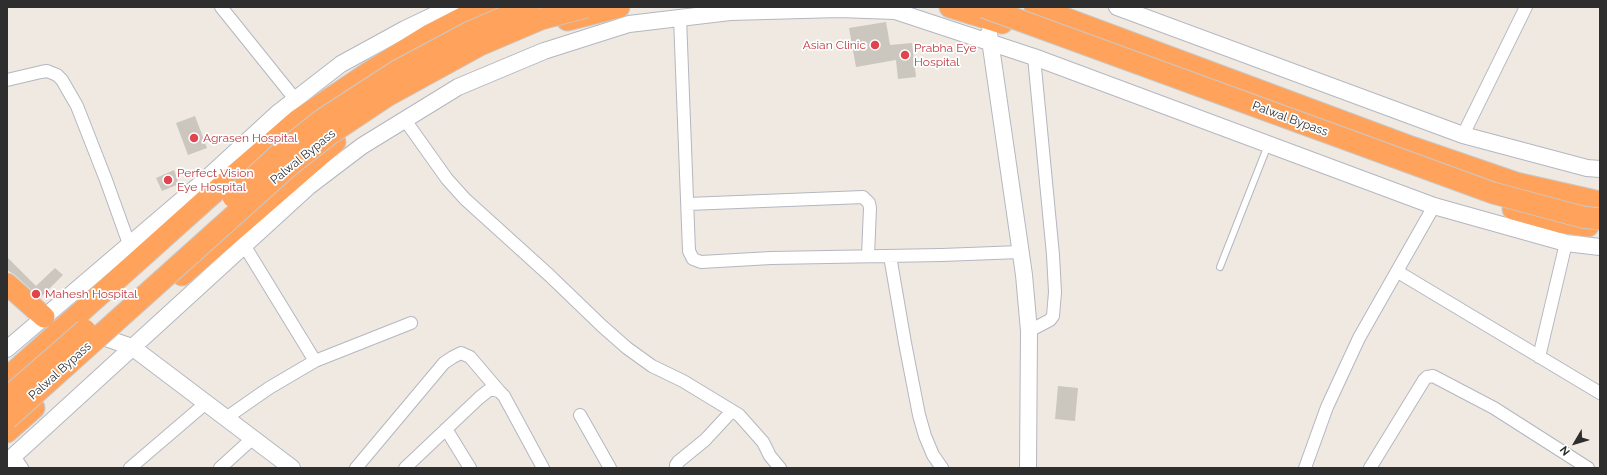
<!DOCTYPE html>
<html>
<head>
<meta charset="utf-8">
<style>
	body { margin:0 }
	#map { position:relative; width:1607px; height:475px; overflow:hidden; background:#efe9e1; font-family:Raleway,sans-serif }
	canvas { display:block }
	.frame { position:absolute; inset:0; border:8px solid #2e2e2e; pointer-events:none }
	.north { position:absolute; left:1555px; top:423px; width:40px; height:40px; -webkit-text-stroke:3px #fff; paint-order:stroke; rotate:232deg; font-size:11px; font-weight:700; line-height:16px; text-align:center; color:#2e2e2e }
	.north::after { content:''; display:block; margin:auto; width:14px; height:18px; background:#2e2e2e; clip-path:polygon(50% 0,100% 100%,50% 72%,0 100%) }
</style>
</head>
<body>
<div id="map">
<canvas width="1607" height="475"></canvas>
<div class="frame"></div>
<div class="north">N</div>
</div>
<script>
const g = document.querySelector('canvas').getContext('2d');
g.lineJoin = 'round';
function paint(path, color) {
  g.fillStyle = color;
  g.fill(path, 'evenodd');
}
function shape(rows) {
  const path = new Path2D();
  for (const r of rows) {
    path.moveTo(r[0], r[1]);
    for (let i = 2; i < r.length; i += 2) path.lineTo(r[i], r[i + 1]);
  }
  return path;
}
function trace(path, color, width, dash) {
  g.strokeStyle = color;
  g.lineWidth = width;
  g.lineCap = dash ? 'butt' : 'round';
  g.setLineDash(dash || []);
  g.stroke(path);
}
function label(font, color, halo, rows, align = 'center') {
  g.font = font + ' Raleway,sans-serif';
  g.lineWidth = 3.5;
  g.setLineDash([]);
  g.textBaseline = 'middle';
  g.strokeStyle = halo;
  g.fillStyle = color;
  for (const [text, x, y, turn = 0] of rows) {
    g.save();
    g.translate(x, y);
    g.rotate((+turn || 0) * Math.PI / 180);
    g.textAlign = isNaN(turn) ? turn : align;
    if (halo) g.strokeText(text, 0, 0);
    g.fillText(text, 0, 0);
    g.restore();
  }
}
paint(shape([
	[886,22,890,45,912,43,916,77,898,79,896,60,856,67,849,28],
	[195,116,207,148,188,155,176,123],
	[174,170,179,184,162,191,156,178],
	[7,257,36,286,55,268,63,275,40,298,15,275,7,270],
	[1058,386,1078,388,1075,421,1055,419]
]), '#cbc7bf');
const lane = shape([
	[1220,267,1268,145]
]);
const street = shape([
	[221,7,295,99],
	[680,18,689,251,693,259,701,262,771,258,942,255,1020,252],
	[7,80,41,72,47,71,57,75,62,80,77,106,86,129,106,180,129,244],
	[405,120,447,179,465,199,549,275,602,326,627,348,652,366,683,381,739,415,763,442,770,456,780,468],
	[1463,135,1526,7],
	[688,204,863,197,869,203,870,208,868,256],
	[244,245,315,361],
	[890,256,905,343,919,415,925,436,933,455,942,468],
	[1398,272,1600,393],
	[1029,331,1050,320,1053,316,1055,292,1053,255,1034,57],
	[1539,357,1566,243],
	[580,415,610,468],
	[226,418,269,388,315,361,411,323],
	[446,429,470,468],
	[14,456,22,468],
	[130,468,206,403],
	[220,468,253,438],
	[356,468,444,363,453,357,461,353,470,357,499,391],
	[405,468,479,398,489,390,494,390,499,391,504,396,543,468],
	[677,468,676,465,678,462,705,440,732,411],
	[1305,468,1327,407,1359,338,1434,206],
	[1370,468,1424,380,1427,377,1433,376,1494,408,1588,468]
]);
const secondary = shape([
	[1117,7,1463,135,1587,168,1600,169],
	[989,33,1024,275,1029,331,1028,468],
	[91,333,132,347,292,468],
	[7,349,205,180,279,112,341,64,405,29,451,7],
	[7,462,308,187,362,146,458,87,544,51,629,24,730,12,839,9,895,11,1034,57,1434,206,1566,243,1600,247]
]);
const highway = shape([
	[950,7,1002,23],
	[1035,7,1414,148,1516,183,1600,202],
	[567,20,619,7],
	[1513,209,1560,222,1588,226],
	[182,275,335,142],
	[7,284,44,317],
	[7,378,209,197,298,120,368,73,431,34,470,14,489,7],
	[7,432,34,408]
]);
trace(lane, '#b4b7c1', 8);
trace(street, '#b4b7c1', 14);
trace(secondary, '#b4b7c1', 18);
trace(highway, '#c9c9c9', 23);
trace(lane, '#fff', 6);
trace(street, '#fff', 12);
trace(secondary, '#fff', 16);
trace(highway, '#ffa35c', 21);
const highwayBridge = shape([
	[983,7,1493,193,1582,217,1600,219],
	[233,197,281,152,323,119,397,71,470,32,528,7],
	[7,398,85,330],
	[7,419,289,166,330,134,387,96,480,45,541,19,586,7]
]);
trace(highwayBridge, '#c9c9c9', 23, []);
trace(highwayBridge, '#ffa35c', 21);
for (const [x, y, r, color] of [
	[875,45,5,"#e0444e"],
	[905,55,5,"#e0444e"],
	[194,138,5,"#e0444e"],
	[168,180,5,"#e0444e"],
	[36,294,5,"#e0444e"]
]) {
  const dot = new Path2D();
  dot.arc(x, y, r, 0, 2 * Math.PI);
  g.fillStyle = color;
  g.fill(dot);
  trace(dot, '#fff', 1.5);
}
label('12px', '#be3a42', '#fff', [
	["Asian Clinic",866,45,"right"],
	["Prabha Eye",914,48],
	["Hospital",914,62],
	["Agrasen Hospital",203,138],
	["Perfect Vision",177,173],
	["Eye Hospital",177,187],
	["Mahesh Hospital",45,294]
], 'left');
label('12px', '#2e2e2e', '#fff', [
	["Palwal Bypass",1290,119,20],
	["Palwal Bypass",303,157,-39],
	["Palwal Bypass",60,371,-42]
]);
</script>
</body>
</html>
